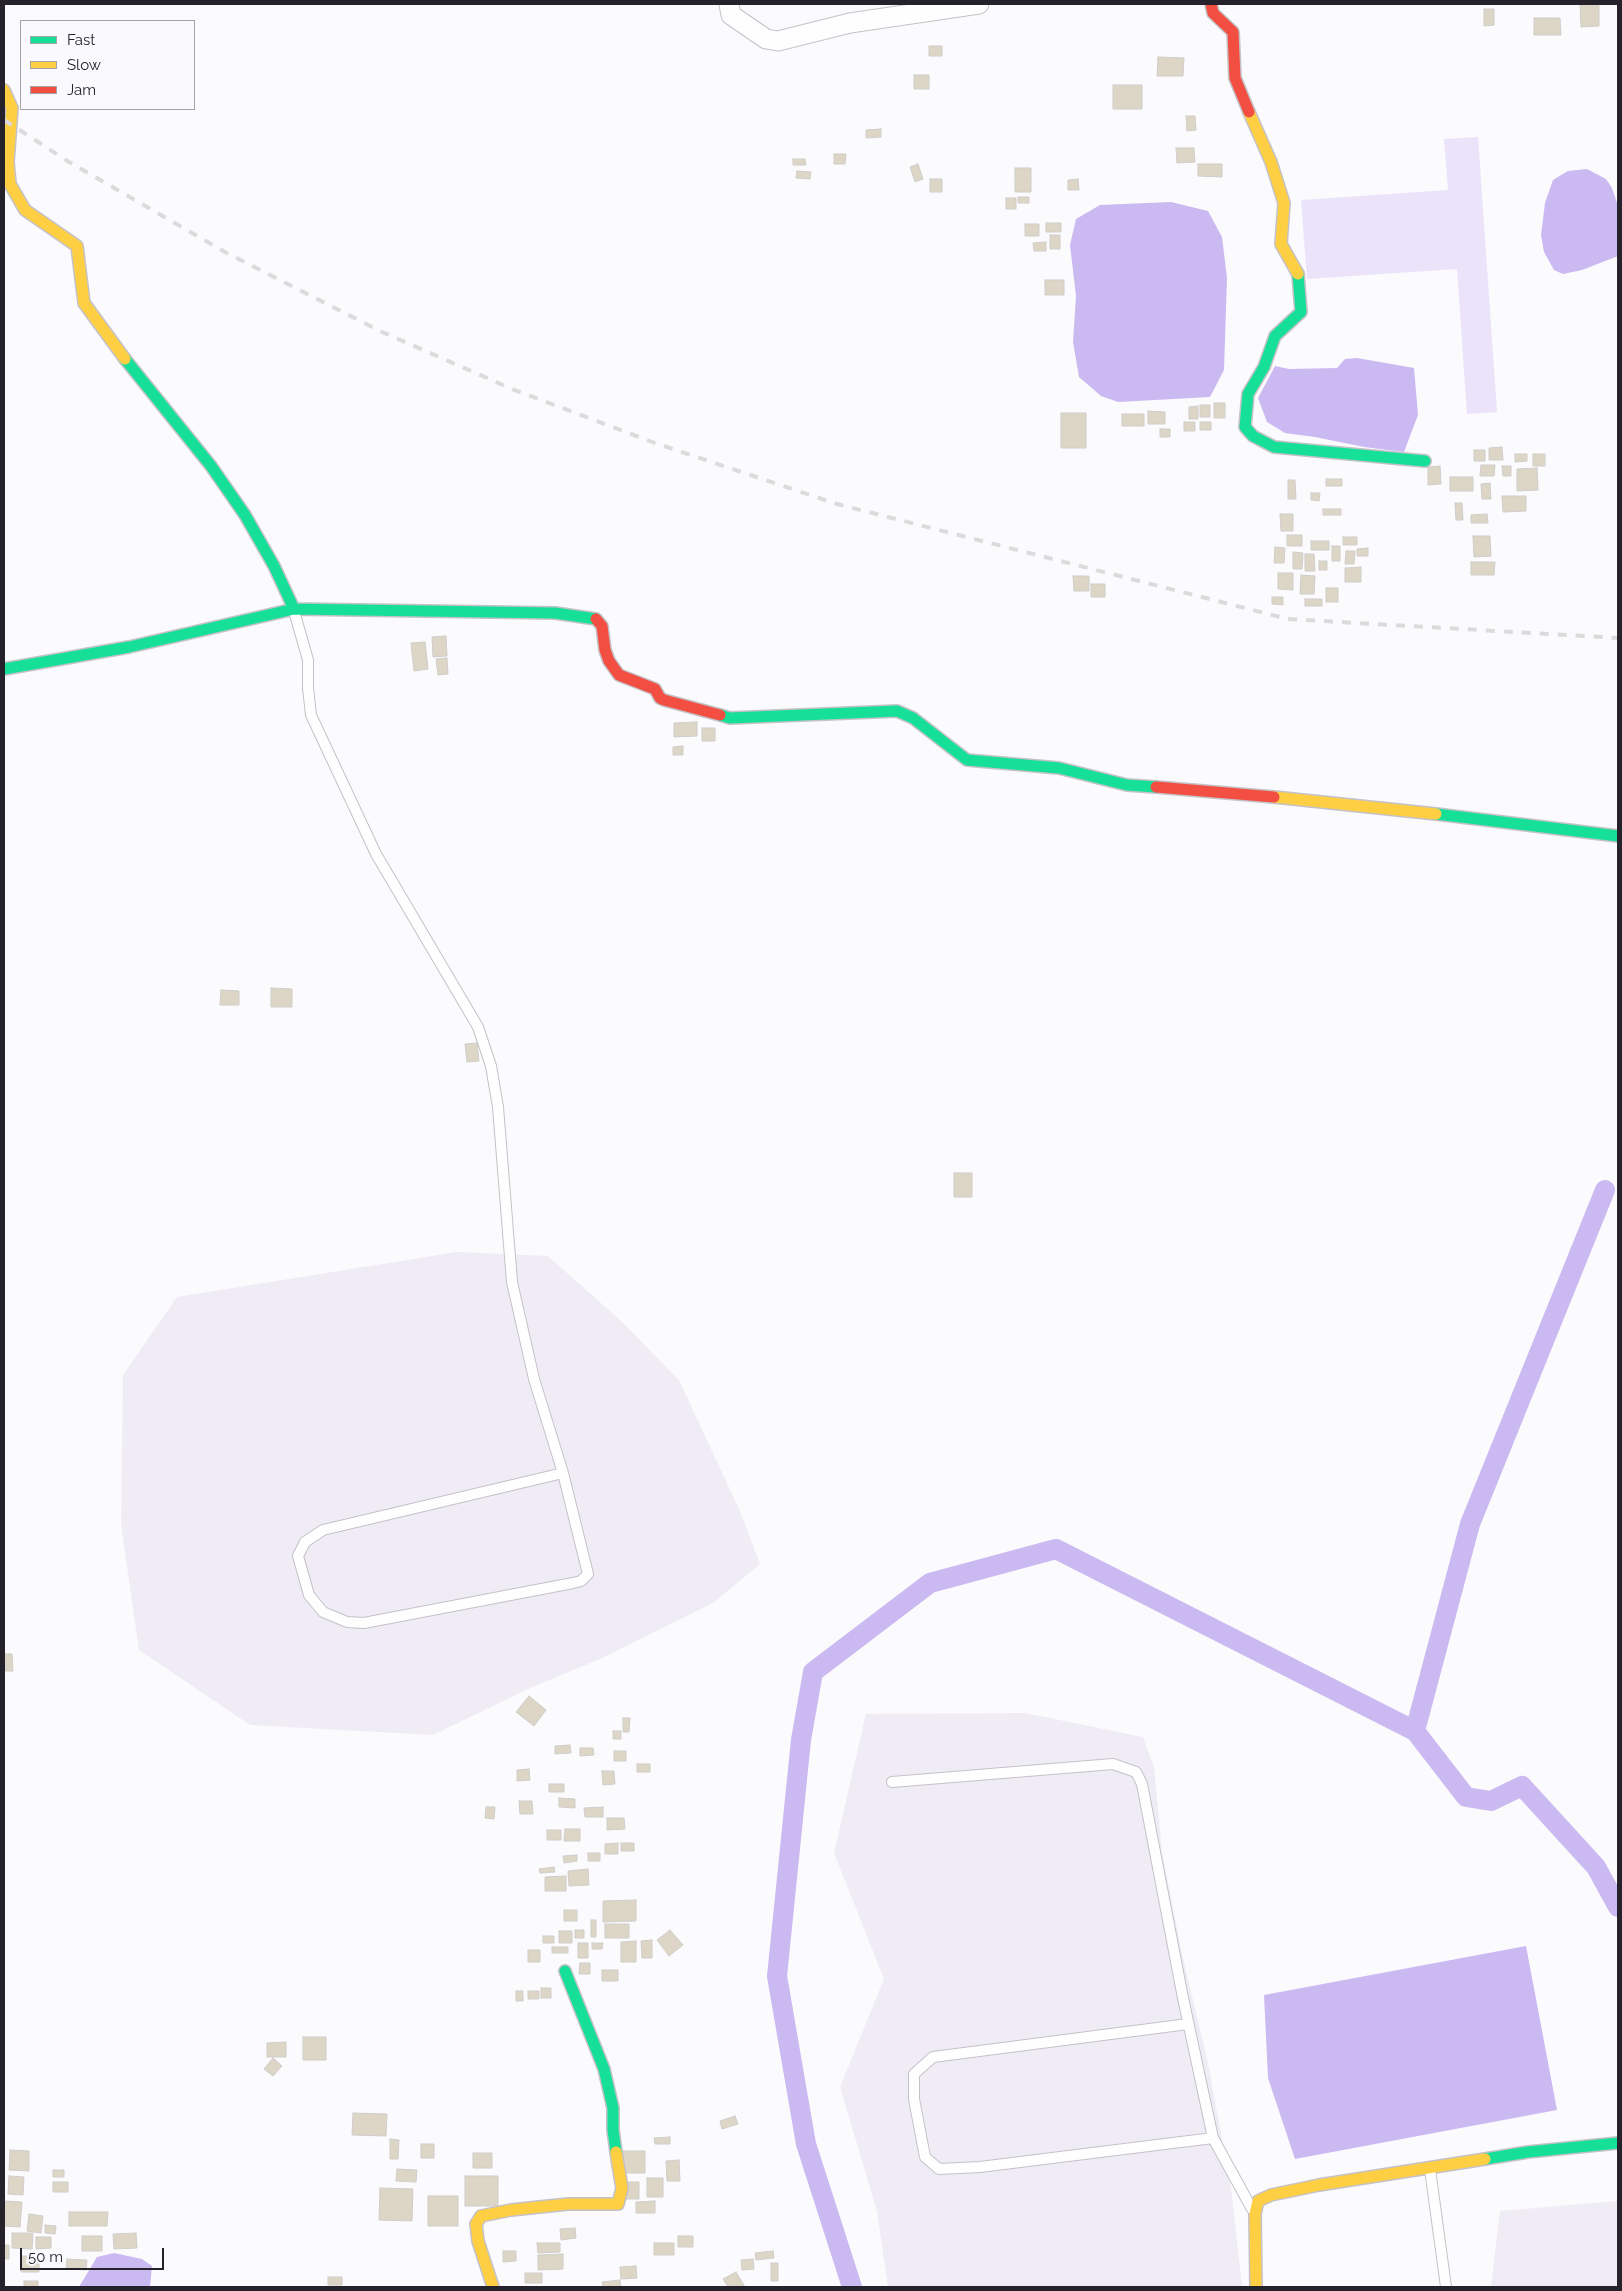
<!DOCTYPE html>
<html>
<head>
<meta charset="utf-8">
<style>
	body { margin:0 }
	#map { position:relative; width:1622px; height:2291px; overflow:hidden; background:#fbfafd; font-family:Raleway,sans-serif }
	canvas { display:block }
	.frame { position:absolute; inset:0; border:5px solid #25222b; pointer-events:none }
	.legend { position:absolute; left:20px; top:20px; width:175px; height:90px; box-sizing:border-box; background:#faf9fe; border:1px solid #a5a3aa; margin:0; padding:6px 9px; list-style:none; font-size:15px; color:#25222b }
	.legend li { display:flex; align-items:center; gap:10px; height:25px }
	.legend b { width:25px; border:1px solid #a5a3aa }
	.scale { position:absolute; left:20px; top:2248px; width:144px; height:22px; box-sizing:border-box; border:2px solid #25222b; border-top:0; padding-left:6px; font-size:15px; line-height:18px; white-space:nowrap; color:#25222b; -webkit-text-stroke:4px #faf9fe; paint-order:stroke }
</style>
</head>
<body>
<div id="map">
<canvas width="1622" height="2291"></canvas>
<div class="frame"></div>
<ul class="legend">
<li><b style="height:6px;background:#16e098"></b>Fast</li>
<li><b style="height:6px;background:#ffcf43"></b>Slow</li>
<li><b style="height:6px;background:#f24e42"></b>Jam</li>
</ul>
<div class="scale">50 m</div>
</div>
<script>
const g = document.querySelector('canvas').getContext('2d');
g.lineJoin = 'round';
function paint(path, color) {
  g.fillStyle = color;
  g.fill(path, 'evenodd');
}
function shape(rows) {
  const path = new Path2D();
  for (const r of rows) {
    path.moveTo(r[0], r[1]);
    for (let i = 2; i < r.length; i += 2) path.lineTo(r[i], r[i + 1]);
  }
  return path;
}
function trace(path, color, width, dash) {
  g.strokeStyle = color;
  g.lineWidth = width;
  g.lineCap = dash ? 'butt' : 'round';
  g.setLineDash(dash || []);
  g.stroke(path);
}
paint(shape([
	[457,1252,548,1256,621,1321,679,1380,739,1509,760,1564,713,1603,600,1659,530,1688,433,1735,250,1725,139,1650,121,1524,123,1375,177,1297],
	[1025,1713,1143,1737,1154,1767,1162,1852,1182,1954,1208,2063,1231,2188,1242,2287,888,2287,877,2211,840,2087,884,1979,834,1853,866,1714],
	[1618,2201,1618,2287,1491,2287,1500,2211]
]), '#efecf6');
paint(shape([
	[1478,137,1497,412,1467,414,1457,269,1307,279,1301,200,1448,190,1444,139]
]), '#eae3fa');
paint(shape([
	[1587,169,1606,179,1612,188,1618,206,1618,256,1582,270,1563,274,1554,270,1544,252,1541,235,1545,203,1553,180,1568,171],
	[1171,202,1208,211,1222,237,1227,278,1224,370,1210,397,1118,402,1101,396,1079,377,1073,342,1076,296,1070,245,1076,219,1100,205],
	[1357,358,1414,368,1418,415,1404,452,1364,447,1315,437,1285,433,1267,422,1258,398,1275,366,1289,369,1337,368,1345,359],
	[1526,1946,1557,2110,1295,2159,1268,2078,1264,1995],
	[114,2253,142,2259,152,2266,150,2287,79,2287,97,2257]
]), '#cbb9f1');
trace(shape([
	[1415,1731,1470,1524,1605,1190],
	[852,2287,806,2144,777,1976,801,1740,813,1672,930,1583,1056,1549,1415,1731,1466,1797,1491,1801,1522,1786,1596,1867,1618,1907]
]), '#cbb9f1', 20);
const building = shape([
	[1580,4,1599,4,1599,26,1581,27,1580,4],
	[1484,9,1494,9,1494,25,1484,26,1484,9],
	[1534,18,1560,18,1561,35,1534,35,1534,18],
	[929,46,942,46,942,56,929,56,929,46],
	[1158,57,1184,58,1183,76,1157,76,1158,57],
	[914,75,929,75,929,89,914,89,914,75],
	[1113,85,1142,85,1142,109,1113,109,1113,85],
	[1186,116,1195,116,1196,130,1187,131,1186,116],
	[881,129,881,137,866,138,866,130,881,129],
	[1176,148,1194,148,1195,162,1177,163,1176,148],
	[834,154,846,154,845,164,834,164,834,154],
	[793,159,805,159,806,165,793,165,793,159],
	[918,164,923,179,915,182,910,167,918,164],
	[1198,164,1222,164,1222,177,1198,176,1198,164],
	[1015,168,1031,168,1031,192,1015,192,1015,168],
	[797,171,811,172,810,179,796,178,797,171],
	[930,179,942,179,942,192,930,192,930,179],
	[1078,179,1079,190,1068,190,1068,180,1078,179],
	[1018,197,1029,197,1029,203,1018,203,1018,197],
	[1006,198,1016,198,1016,209,1006,209,1006,198],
	[1046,223,1061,223,1061,232,1046,232,1046,223],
	[1025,224,1039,224,1039,236,1025,236,1025,224],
	[1050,235,1060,235,1060,249,1050,249,1050,235],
	[1046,242,1046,251,1034,251,1033,243,1046,242],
	[1045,280,1064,280,1064,295,1045,295,1045,280],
	[1214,403,1225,403,1225,418,1214,418,1214,403],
	[1200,405,1210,405,1210,417,1200,417,1200,405],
	[1198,406,1198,419,1189,419,1189,407,1198,406],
	[1148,411,1165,412,1165,424,1148,424,1148,411],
	[1061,413,1086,413,1086,448,1061,448,1061,413],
	[1122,414,1144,414,1144,426,1122,426,1122,414],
	[1184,422,1195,422,1195,431,1184,431,1184,422],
	[1200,422,1211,422,1211,430,1200,430,1200,422],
	[1160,429,1170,429,1170,437,1160,437,1160,429],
	[1502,447,1503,460,1489,460,1489,448,1502,447],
	[1474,450,1485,450,1485,461,1474,461,1474,450],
	[1515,454,1527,454,1527,461,1515,462,1515,454],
	[1533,454,1545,454,1545,466,1533,466,1533,454],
	[1481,465,1495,465,1494,476,1480,476,1481,465],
	[1440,466,1441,484,1428,485,1428,467,1440,466],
	[1502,466,1511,466,1511,476,1503,476,1502,466],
	[1537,468,1538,490,1517,491,1517,469,1537,468],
	[1450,477,1473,477,1473,491,1450,491,1450,477],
	[1326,479,1342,479,1342,486,1326,486,1326,479],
	[1288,480,1295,480,1296,499,1288,499,1288,480],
	[1490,483,1491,499,1482,499,1481,484,1490,483],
	[1311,493,1320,493,1319,501,1311,500,1311,493],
	[1502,496,1526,496,1526,511,1503,512,1502,496],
	[1455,503,1462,503,1463,520,1456,520,1455,503],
	[1323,509,1341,509,1341,515,1323,515,1323,509],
	[1280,514,1293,514,1293,531,1281,531,1280,514],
	[1487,514,1488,523,1471,523,1471,515,1487,514],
	[1287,535,1302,535,1302,546,1287,546,1287,535],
	[1473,536,1490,536,1491,556,1474,557,1473,536],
	[1343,537,1357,537,1357,545,1343,545,1343,537],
	[1311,541,1329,541,1329,550,1311,550,1311,541],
	[1332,546,1340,546,1340,561,1332,561,1332,546],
	[1275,547,1285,548,1284,563,1274,563,1275,547],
	[1368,548,1368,556,1357,556,1357,549,1368,548],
	[1346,551,1355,551,1354,564,1345,564,1346,551],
	[1293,552,1303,553,1302,569,1293,569,1293,552],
	[1305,554,1314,554,1315,571,1305,571,1305,554],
	[1319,561,1327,561,1327,570,1319,570,1319,561],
	[1471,562,1495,562,1494,575,1471,575,1471,562],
	[1361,567,1361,582,1345,582,1345,568,1361,567],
	[1278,573,1293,573,1293,590,1278,589,1278,573],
	[1301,575,1315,576,1314,594,1300,594,1301,575],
	[1073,576,1089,576,1089,591,1074,591,1073,576],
	[1091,584,1105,584,1105,597,1091,597,1091,584],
	[1326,588,1338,588,1338,602,1326,602,1326,588],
	[1272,597,1283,597,1283,605,1272,604,1272,597],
	[1305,599,1322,599,1322,606,1305,606,1305,599],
	[446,636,447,656,433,657,432,637,446,636],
	[425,642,428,669,414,671,411,643,425,642],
	[447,658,448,674,438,675,436,659,447,658],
	[697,722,697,736,674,737,674,723,697,722],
	[702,728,715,728,715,741,702,741,702,728],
	[683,746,683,755,673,755,673,747,683,746],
	[271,988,292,989,292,1007,271,1007,271,988],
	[221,990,239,991,239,1005,220,1005,221,990],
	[477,1043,479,1061,467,1062,465,1044,477,1043],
	[954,1173,972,1173,972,1197,954,1197,954,1173],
	[4,1654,12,1654,13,1671,4,1671,4,1654],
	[529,1696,546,1710,534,1726,516,1712,529,1696],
	[623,1718,630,1718,629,1732,623,1732,623,1718],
	[613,1731,621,1731,621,1739,613,1739,613,1731],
	[570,1745,571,1753,555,1754,555,1746,570,1745],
	[580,1748,593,1748,594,1755,580,1756,580,1748],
	[614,1751,626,1751,626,1761,614,1761,614,1751],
	[637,1764,650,1764,650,1772,637,1772,637,1764],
	[529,1769,530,1780,517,1781,517,1770,529,1769],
	[602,1771,614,1771,615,1784,603,1785,602,1771],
	[549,1784,564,1784,564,1792,549,1792,549,1784],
	[559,1798,575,1799,575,1808,559,1807,559,1798],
	[519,1801,532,1801,533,1814,520,1814,519,1801],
	[486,1807,495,1807,494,1819,485,1818,486,1807],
	[603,1807,603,1817,585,1817,584,1808,603,1807],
	[607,1818,624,1818,625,1829,607,1830,607,1818],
	[565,1829,580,1829,580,1841,564,1841,565,1829],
	[547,1830,561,1830,561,1840,547,1840,547,1830],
	[618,1843,618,1854,605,1854,605,1844,618,1843],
	[621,1843,634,1843,634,1851,621,1851,621,1843],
	[588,1853,600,1853,600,1861,588,1861,588,1853],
	[577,1855,577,1861,564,1863,563,1856,577,1855],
	[554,1867,555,1872,540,1873,539,1869,554,1867],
	[588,1869,589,1885,569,1886,568,1871,588,1869],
	[566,1876,566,1891,545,1891,545,1877,566,1876],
	[636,1900,636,1921,603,1922,603,1901,636,1900],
	[564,1910,577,1910,577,1921,564,1921,564,1910],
	[591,1920,596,1920,596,1937,591,1937,591,1920],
	[605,1924,629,1924,629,1938,605,1938,605,1924],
	[575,1930,584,1930,584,1938,575,1938,575,1930],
	[670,1930,683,1945,669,1956,657,1940,670,1930],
	[559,1931,572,1931,572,1943,559,1943,559,1931],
	[543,1936,554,1936,554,1943,543,1943,543,1936],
	[652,1940,652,1958,642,1958,641,1941,652,1940],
	[636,1941,636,1962,621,1962,621,1942,636,1941],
	[578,1943,588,1943,588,1958,578,1958,578,1943],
	[592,1943,603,1943,602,1949,592,1949,592,1943],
	[552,1947,568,1947,568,1953,552,1953,552,1947],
	[528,1950,540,1950,540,1962,528,1962,528,1950],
	[580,1963,590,1963,590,1974,579,1974,580,1963],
	[602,1970,618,1970,618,1981,602,1981,602,1970],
	[541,1988,551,1988,551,1998,541,1998,541,1988],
	[516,1991,523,1991,523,2001,516,2001,516,1991],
	[528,1991,539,1991,539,1999,528,1999,528,1991],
	[303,2037,326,2037,326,2060,303,2060,303,2037],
	[286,2042,286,2057,267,2057,267,2043,286,2042],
	[273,2058,282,2066,273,2076,264,2069,273,2058],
	[353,2113,387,2114,386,2136,352,2135,353,2113],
	[735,2116,738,2124,722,2129,720,2121,735,2116],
	[670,2137,670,2144,655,2144,654,2138,670,2137],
	[390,2139,399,2140,398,2159,390,2159,390,2139],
	[421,2144,434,2144,434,2158,421,2158,421,2144],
	[10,2150,29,2151,29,2171,9,2170,10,2150],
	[622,2151,645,2151,645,2173,622,2173,622,2151],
	[473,2153,492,2153,492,2168,473,2168,473,2153],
	[679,2160,680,2181,667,2181,666,2161,679,2160],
	[397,2169,417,2170,416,2182,396,2181,397,2169],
	[53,2170,64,2170,64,2177,53,2177,53,2170],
	[9,2176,24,2177,23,2195,8,2194,9,2176],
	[465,2176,498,2176,498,2206,465,2206,465,2176],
	[647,2178,663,2178,663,2197,647,2197,647,2178],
	[53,2182,68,2182,68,2192,53,2192,53,2182],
	[624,2182,639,2182,639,2199,624,2199,624,2182],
	[380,2188,413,2189,412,2221,379,2220,380,2188],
	[428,2196,458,2196,458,2226,428,2226,428,2196],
	[4,2201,22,2202,20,2227,4,2226,4,2201],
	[655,2201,655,2213,636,2213,636,2202,655,2201],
	[69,2212,108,2212,107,2226,69,2226,69,2212],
	[29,2214,43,2216,41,2233,27,2231,29,2214],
	[45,2225,56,2226,55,2234,45,2233,45,2225],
	[575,2228,576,2238,561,2240,560,2229,575,2228],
	[12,2233,33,2233,32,2249,12,2248,12,2233],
	[136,2233,137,2248,114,2249,113,2234,136,2233],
	[82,2236,102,2236,102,2251,82,2251,82,2236],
	[678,2236,693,2236,693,2247,678,2247,678,2236],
	[36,2237,51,2237,51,2248,36,2249,36,2237],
	[537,2243,560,2243,560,2252,538,2253,537,2243],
	[654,2243,674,2243,674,2255,654,2255,654,2243],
	[4,2245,9,2245,9,2259,4,2259,4,2245],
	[503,2251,516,2251,516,2261,503,2262,503,2251],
	[773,2251,774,2258,756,2260,755,2253,773,2251],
	[563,2254,563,2269,538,2270,538,2255,563,2254],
	[21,2256,39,2256,39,2272,21,2272,21,2256],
	[67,2259,87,2260,86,2270,66,2269,67,2259],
	[753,2259,754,2269,742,2270,741,2260,753,2259],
	[771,2263,778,2263,778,2281,771,2281,771,2263],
	[636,2266,637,2278,621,2279,620,2267,636,2266],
	[736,2272,745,2287,728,2287,723,2279,736,2272],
	[525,2273,542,2273,542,2283,525,2283,525,2273],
	[328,2277,342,2277,342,2285,328,2285,328,2277],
	[620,2280,621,2287,603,2287,602,2282,620,2280],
	[24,2281,38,2281,38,2287,24,2287,24,2281]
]);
paint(building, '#ddd6c7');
trace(building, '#cfcdca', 1);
const lane = shape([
	[294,611,308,660,308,688,311,715,376,854,478,1027,491,1066,498,1107,512,1282,534,1379,563,1473,588,1574,581,1581,573,1583,364,1623,347,1622,323,1612,309,1595,298,1556,305,1542,323,1530,563,1473],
	[892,1782,1113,1764,1136,1772,1142,1784,1183,1998,1213,2138,1252,2209],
	[1188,2024,933,2057,914,2074,914,2099,925,2157,939,2169,980,2167,1213,2138],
	[1430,2169,1446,2287]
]);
const street = shape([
	[729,4,731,15,766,39,778,41,850,23,979,4]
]);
const fast = shape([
	[1298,274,1301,312,1275,336,1264,367,1248,394,1245,427,1253,436,1274,447,1425,461],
	[125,359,211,466,245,515,274,566,294,609],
	[4,669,129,647,294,609,555,613,596,619],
	[720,715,730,718,897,711,913,718,967,760,1059,768,1127,785,1156,787],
	[1436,814,1618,836],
	[565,1971,604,2069,613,2108,613,2130,616,2152],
	[1485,2159,1528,2152,1618,2143]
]);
const slow = shape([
	[4,90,12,108,8,162,10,184,25,210,77,246,84,303,125,359],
	[1249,112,1271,162,1284,203,1281,244,1298,274],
	[1274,797,1436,814],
	[493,2287,478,2241,476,2224,481,2216,511,2210,568,2204,618,2204,622,2188,616,2152],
	[1256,2287,1255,2214,1258,2201,1271,2195,1319,2185,1485,2159]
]);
const jam = shape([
	[1211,4,1213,13,1233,32,1235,78,1249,112],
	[596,619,602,626,605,650,609,661,619,675,655,689,660,698,664,700,720,715],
	[1156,787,1274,797]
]);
trace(lane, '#c4c2c8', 12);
trace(street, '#c4c2c8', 21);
trace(fast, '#c4c2c8', 14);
trace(slow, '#c4c2c8', 14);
trace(jam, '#c4c2c8', 14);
trace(lane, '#fefeff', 10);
trace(street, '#fefeff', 19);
trace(fast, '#16e098', 11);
trace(slow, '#ffcf43', 11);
trace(jam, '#f24e42', 11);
trace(shape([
	[4,120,69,162,225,252,380,331,512,389,655,443,837,504,1288,619,1618,638]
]), '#dcdbdc', 4, [9, 9]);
</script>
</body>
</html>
